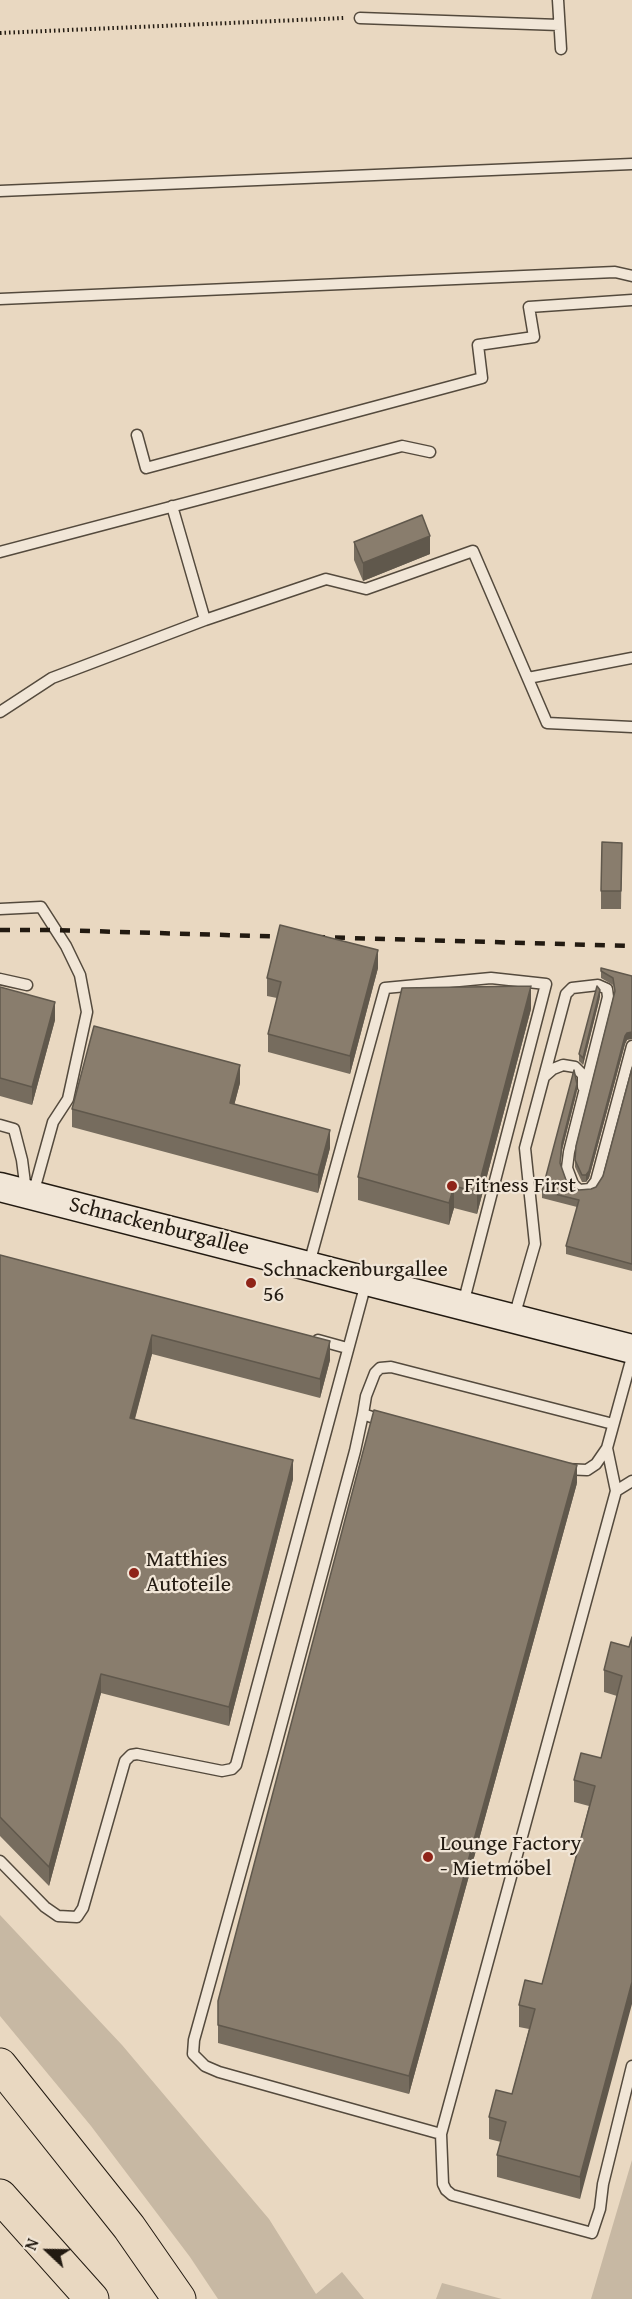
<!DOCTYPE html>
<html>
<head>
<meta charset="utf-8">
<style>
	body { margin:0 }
	#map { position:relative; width:632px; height:2299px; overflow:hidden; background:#e9d8c1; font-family:"Gentium Book Plus",serif }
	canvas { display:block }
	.north { position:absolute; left:18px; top:2221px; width:60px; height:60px; -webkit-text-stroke:4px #f1e6d7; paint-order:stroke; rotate:292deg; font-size:16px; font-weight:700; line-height:24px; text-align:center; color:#221a11 }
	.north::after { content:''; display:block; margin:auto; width:21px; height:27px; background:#221a11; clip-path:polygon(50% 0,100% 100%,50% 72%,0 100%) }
</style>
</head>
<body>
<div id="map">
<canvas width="632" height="2299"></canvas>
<div class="north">N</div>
</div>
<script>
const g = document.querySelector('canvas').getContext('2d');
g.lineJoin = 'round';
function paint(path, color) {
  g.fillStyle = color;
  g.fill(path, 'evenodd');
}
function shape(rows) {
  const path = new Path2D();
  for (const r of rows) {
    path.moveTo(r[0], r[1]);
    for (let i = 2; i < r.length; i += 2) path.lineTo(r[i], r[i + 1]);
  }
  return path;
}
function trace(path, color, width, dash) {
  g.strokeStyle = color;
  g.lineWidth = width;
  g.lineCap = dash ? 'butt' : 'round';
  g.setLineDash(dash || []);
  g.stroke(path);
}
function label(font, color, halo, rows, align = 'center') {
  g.font = font + ' "Gentium Book Plus",serif';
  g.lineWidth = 4.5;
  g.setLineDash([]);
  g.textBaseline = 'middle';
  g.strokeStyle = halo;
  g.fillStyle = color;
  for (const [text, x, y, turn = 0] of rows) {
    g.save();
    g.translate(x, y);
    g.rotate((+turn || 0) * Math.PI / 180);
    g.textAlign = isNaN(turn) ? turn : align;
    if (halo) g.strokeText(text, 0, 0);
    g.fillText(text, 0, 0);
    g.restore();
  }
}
paint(shape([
	[0,1915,122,2045,269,2219,316,2294,342,2272,364,2299,218,2299,190,2257,91,2126,0,2016],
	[632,2160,632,2299,591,2299],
	[442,2283,502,2299,436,2299]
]), '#c7b8a3');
const lane = shape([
	[558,0,561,49],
	[360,18,559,25],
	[0,191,632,164],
	[0,299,615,272,632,276],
	[137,435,146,468,482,378,478,345,534,337,529,307,632,300],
	[172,506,205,620],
	[0,552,402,446,430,452],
	[528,678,632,658],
	[0,712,52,678,205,620,326,579,366,589,473,551,547,723,632,727],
	[0,909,41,907,66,946,80,975,87,1012,68,1099,53,1122,33,1194],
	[0,979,27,985],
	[544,1077,553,1069,563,1065,575,1067,583,1075,583,1087],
	[0,1125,14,1129,22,1160,26,1191],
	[309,1264,385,988,491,978,546,984,463,1304],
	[514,1317,535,1244,525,1148,566,994,572,988,598,985,607,989,608,997,569,1152,567,1168,573,1184,579,1190,590,1189,596,1181,632,1046],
	[318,1340,347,1348],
	[632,1357,607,1448,616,1491,441,2134,443,2184,446,2190,452,2195,592,2233,600,2209,603,2184,632,2066],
	[363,1414,355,1451,273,1756,194,2040,193,2054,205,2066,219,2072,441,2134],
	[386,1422,363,1414,366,1396,375,1373,380,1368,391,1367,613,1424],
	[563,1469,587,1470,596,1464,607,1448],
	[616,1491,632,1481],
	[0,1861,45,1907,58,1916,77,1917,83,1908,125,1761,131,1755,137,1754,222,1771,232,1769,236,1765,366,1283]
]);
const secondary = shape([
	[0,1187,632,1349]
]);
const highway = shape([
	[0,2065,129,2227,179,2299],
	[0,2196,92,2299]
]);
trace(lane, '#544a3d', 13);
trace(secondary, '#221a11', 31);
trace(highway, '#221a11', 35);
trace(shape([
	[0,33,344,18]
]), '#221a11', 4, [1.5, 3]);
trace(lane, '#f1e6d7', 10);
trace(secondary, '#f1e6d7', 28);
trace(highway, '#e9d8c1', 33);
trace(shape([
	[0,930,54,930,294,937],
	[315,937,632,946]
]), '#221a11', 4.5, [10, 10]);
paint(shape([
	[354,542,430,554,363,581,354,560],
	[622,843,621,909,601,909,601,891],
	[378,968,350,1074,268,1052,268,1034,277,998,267,996,267,978],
	[601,971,632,976,627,1040,625,1044,589,1178,586,1182,582,1182,575,1167,575,1160,615,994,613,985,601,978],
	[0,987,55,1020,32,1105,0,1096],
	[600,997,583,1065,579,1061,579,1054],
	[531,1009,477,1214,454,1208,449,1225,358,1200,358,1177],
	[632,1068,632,1271,566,1254,566,1246,577,1207,542,1198,542,1191,577,1091,562,1150,560,1164,566,1180,574,1188,579,1190,591,1189,596,1187,603,1176],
	[240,1083,234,1105,330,1148,318,1193,72,1127,72,1109],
	[0,1255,330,1360,320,1398,152,1354,135,1419,293,1479,229,1726,101,1693,49,1886,0,1836],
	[577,1483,409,2094,218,2043,218,2025],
	[629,1647,580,2199,497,2177,497,2155,501,2142,489,2139,489,2117,512,2094,529,2029,519,2027,519,2005,542,1984,589,1806,574,1802,574,1780,601,1758,617,1696,604,1692,604,1670]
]), '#766c5e');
paint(shape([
	[430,536,430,554,363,581,363,563],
	[378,950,378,968,350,1074,350,1056],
	[531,986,531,1009,477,1214,477,1192],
	[600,990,600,997,583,1065,583,1058],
	[55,1002,55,1020,32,1105,32,1087],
	[632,1032,632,1039,627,1040,625,1044,589,1178,586,1182,586,1175,625,1036,627,1033],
	[240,1065,240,1083,230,1121,230,1103],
	[577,1084,577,1091,562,1150,560,1170,562,1143],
	[330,1130,330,1148,318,1193,318,1175],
	[454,1186,454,1208,449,1225,449,1203],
	[152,1335,152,1354,130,1436,130,1418],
	[330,1341,330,1360,320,1398,320,1379],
	[293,1460,293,1479,229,1726,229,1707],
	[577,1465,577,1483,409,2094,409,2076],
	[101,1674,101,1693,49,1886,49,1867],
	[632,1982,632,2004,580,2199,580,2177]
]), '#60584c');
const building = shape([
	[422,515,430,536,363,563,354,542,422,515],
	[602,842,622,843,621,891,601,891,602,842],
	[280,925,378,950,350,1056,268,1034,281,982,267,978,280,925],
	[601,968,632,976,632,1032,627,1033,625,1036,589,1171,586,1175,582,1175,575,1160,576,1146,615,991,613,978,601,971,601,968],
	[531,986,477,1192,454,1186,449,1203,358,1177,402,988,531,986],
	[597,986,600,990,583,1058,579,1054,597,986],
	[0,987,55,1002,32,1087,0,1078,0,987],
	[94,1026,240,1065,230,1103,330,1130,318,1175,72,1109,94,1026],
	[632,1068,632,1264,566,1246,579,1200,542,1191,574,1070,577,1084,562,1143,560,1163,566,1180,574,1188,579,1190,591,1189,596,1187,603,1176,632,1068],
	[0,1255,330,1341,320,1379,152,1335,130,1418,293,1460,229,1707,101,1674,49,1867,0,1817,0,1255],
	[374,1410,577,1465,409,2076,218,2025,218,2001,374,1410],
	[632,1637,632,1982,580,2177,497,2155,506,2122,489,2117,496,2090,512,2094,535,2009,519,2005,525,1980,542,1984,595,1786,574,1780,581,1753,601,1758,622,1676,604,1670,611,1642,629,1647,632,1637]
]);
paint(building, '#897d6d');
trace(building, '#60584c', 1.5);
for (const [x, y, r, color] of [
	[452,1186,6,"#8f2418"],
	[251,1283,6,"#8f2418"],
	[134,1573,6,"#8f2418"],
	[428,1857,6,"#8f2418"]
]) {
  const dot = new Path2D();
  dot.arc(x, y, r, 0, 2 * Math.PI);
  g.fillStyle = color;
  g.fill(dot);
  trace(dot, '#f1e6d7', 2);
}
label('22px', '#221a11', '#f1e6d7', [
	["Fitness First",464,1186],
	["Schnackenburgallee",263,1270],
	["56",263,1295],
	["Matthies",146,1560],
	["Autoteile",146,1585],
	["Lounge Factory",440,1844],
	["- Mietmöbel",440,1869]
], 'left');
label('22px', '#221a11', '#f1e6d7', [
	["Schnackenburgallee",159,1227,14]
]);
</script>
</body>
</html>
